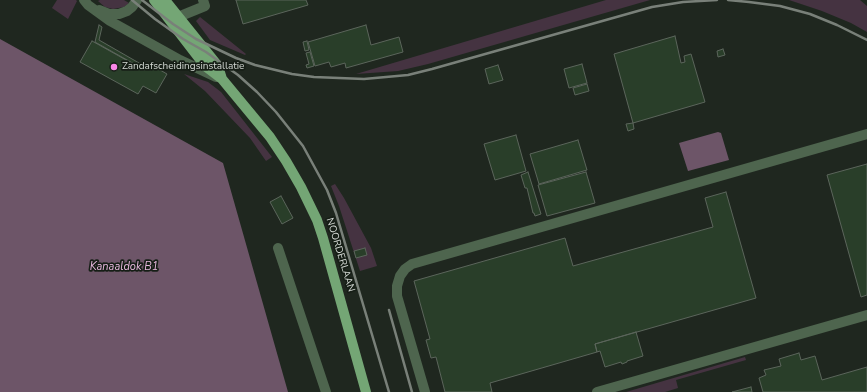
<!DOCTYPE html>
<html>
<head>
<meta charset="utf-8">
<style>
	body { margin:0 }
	canvas { display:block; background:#1f271f }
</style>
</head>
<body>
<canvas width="867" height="392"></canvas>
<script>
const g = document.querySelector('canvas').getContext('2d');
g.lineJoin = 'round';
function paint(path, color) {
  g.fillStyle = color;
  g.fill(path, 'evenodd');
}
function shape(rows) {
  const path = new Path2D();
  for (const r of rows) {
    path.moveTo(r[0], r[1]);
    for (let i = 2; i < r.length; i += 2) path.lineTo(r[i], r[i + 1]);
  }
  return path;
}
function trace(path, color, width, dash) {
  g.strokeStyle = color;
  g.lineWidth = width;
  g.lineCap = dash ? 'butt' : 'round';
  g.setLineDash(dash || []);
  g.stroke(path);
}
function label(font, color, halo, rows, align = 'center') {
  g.font = font + ' "Nunito Sans",sans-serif';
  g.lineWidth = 3.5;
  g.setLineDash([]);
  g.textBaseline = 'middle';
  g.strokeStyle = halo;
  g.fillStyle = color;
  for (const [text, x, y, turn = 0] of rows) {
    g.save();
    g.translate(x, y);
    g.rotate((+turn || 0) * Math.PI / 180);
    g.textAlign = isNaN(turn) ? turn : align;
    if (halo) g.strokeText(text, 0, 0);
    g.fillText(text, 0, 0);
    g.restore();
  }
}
paint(shape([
	[57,0,76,0,77,1,68,19,52,8],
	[100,0,124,0,129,3,124,7,113,9,105,7,98,1],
	[606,0,650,0,428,64,398,71,356,74],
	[789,0,860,0,867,6,867,32,851,23,822,11],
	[200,17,246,54,245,55,210,40,196,21],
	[184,74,208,82,221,92,272,157,266,161,250,138,205,91],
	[335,184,344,198,371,248,377,266,360,271,339,206,331,186],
	[745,357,746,360,676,380,678,388,665,392,626,392]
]), '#453341');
paint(shape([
	[0,39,223,163,288,392,0,392],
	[718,132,721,133,729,160,688,171,679,143]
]), '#6d5568');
const building = shape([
	[236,0,306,0,308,5,243,24,236,0],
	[99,25,102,27,99,40,146,67,145,70,95,42,99,25],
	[366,25,371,45,399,37,403,52,346,68,345,63,331,67,329,62,315,66,308,42,366,25],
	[675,36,681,63,685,62,684,56,691,54,705,102,633,123,614,54,675,36],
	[92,41,144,70,148,63,167,74,156,93,143,86,138,94,80,62,92,41],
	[307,41,309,50,305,51,303,42,307,41],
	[723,49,725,55,718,57,717,51,723,49],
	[310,52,314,66,307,68,306,65,309,64,306,53,310,52],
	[582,64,587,83,569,88,564,69,582,64],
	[498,65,503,80,489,84,485,69,498,65],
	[587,84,589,91,575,95,573,88,587,84],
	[633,123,634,129,628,131,626,124,633,123],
	[516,135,526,171,495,180,484,144,516,135],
	[578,140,587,170,539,184,530,154,578,140],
	[867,164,867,295,861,297,827,175,867,164],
	[528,172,541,214,535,216,534,213,533,213,527,188,525,188,521,175,528,172],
	[586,172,595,203,547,216,538,185,586,172],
	[726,192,756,298,595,344,597,352,490,383,492,392,445,392,436,357,431,358,426,340,430,339,414,281,565,238,573,266,713,227,705,198,726,192],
	[281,196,293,218,282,224,270,202,281,196],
	[365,248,367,255,356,258,354,251,365,248],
	[636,332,643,356,627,361,627,362,622,364,621,362,605,367,600,351,597,352,595,344,636,332],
	[799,353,801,360,815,356,822,380,867,367,867,392,763,392,759,378,766,375,764,370,781,366,779,359,799,353],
	[751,387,752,392,732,392,751,387]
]);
paint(building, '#293e29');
trace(building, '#5b655b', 1);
trace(shape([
	[84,0,88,5,110,21,180,60,216,77],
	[99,10,109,14,119,14,127,11,132,7,137,0],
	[178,17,205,6,203,0],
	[278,248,326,392],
	[425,392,397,296,397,286,400,276,405,269,412,264,867,134],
	[597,392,867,315]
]), '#4e654e', 10);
trace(shape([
	[154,0,205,66,222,79,270,137,286,161,301,187,317,220,323,238,366,392],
	[165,0,218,66,222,79]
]), '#74a675', 10);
trace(shape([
	[132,0,155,19,183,39,206,52,238,75,257,92,276,112,303,146,327,190,336,213,389,392],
	[142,0,173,24,196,39,236,58,255,65,292,74,314,77,364,79,408,75,432,69,652,7,683,2,717,0],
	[728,0,749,2,780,6,810,14,837,25,867,40],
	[389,310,412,392]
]), '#798079', 2.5);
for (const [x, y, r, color] of [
	[114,67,4,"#fa87e7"]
]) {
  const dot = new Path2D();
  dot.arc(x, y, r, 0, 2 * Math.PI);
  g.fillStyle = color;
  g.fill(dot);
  trace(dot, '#161e16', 1.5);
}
label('10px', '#d4d9d4', '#161e16', [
	["Zandafscheidingsinstallatie",122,67]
], 'left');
label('10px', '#d4d9d4', '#161e16', [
	["NOORDERLAAN",340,255,73]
]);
label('italic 11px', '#e8b8de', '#161e16', [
	["Kanaaldok B1",124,267]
]);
</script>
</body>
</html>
